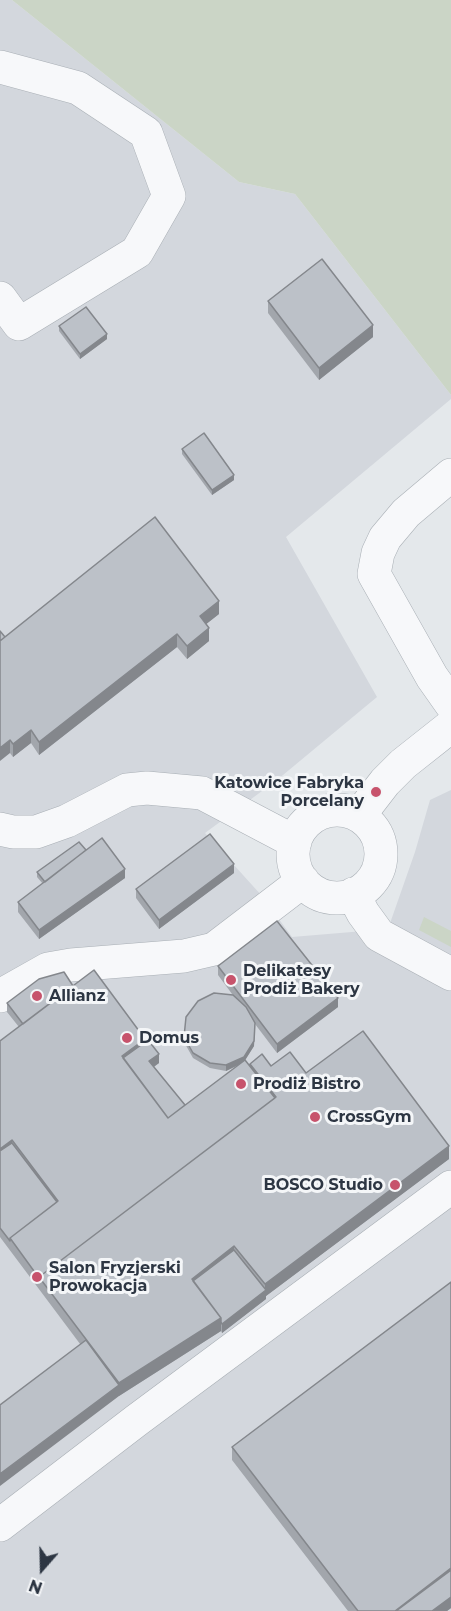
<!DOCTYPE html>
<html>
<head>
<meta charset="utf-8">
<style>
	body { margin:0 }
	#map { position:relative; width:451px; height:1611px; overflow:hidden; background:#e4e8eb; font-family:Montserrat,sans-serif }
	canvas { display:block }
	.north { position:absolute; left:12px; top:1539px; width:60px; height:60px; -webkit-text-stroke:4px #f4f6f8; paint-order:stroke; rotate:200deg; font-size:16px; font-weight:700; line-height:24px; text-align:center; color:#2d3643 }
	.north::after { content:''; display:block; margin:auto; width:21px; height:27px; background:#2d3643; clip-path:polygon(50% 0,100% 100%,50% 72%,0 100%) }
</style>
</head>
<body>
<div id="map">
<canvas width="451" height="1611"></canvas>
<div class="north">N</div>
</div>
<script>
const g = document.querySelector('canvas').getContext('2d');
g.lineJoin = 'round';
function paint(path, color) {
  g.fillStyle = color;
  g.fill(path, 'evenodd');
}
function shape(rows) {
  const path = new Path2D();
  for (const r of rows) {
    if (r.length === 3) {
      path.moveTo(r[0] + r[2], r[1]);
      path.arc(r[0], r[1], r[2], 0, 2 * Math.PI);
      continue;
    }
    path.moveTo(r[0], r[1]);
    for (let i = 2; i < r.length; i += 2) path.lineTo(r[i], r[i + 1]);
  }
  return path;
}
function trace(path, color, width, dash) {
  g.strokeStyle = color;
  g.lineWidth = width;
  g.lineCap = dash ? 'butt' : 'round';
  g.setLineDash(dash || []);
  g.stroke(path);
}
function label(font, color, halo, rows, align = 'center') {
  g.font = font + ' Montserrat,sans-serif';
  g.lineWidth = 6;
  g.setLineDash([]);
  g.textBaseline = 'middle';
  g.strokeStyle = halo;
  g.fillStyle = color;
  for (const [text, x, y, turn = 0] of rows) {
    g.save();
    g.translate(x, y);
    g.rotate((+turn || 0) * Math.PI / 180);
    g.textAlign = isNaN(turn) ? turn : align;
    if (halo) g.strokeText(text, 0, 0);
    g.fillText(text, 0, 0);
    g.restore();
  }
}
paint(shape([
	[0,0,12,0,239,182,295,194,451,395,451,399,286,537,377,697,277,780,205,833,262,896,292,937,388,929,415,852,430,800,451,790,451,1611,0,1611]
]), '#d3d7dd');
paint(shape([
	[12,0,451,0,451,395,295,194,239,182],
	[424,917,451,931,451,947,419,930]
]), '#cbd5c6');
const minor = shape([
	[0,67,78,88,146,133,169,196,137,252,19,324,0,298],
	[451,475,406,513,385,538,378,553,374,574,432,677,451,704],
	[337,854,44],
	[361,817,368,804,385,782,403,764,451,726],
	[0,829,13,832,36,832,67,821,127,790,147,788,202,793,295,842],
	[353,894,363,913,379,935,451,974],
	[0,996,48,969,71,965,184,956,214,949,303,881],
	[0,1525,137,1420,451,1187]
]);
trace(minor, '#a9afb5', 34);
trace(minor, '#f7f8fa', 33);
paint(shape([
	[268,301,373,337,319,380,268,313],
	[59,326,107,339,80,359,59,331],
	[182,449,234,480,212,495,182,454],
	[219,614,206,624,209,641,187,659,177,647,39,755,31,743,13,757,10,753,5,637],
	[86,850,125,878,39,939,18,912,18,902,43,884,37,877,37,872],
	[234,873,159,929,136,898,136,889],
	[218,966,338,1007,277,1053,255,1024,254,1046,245,1060,250,1066,250,1064,271,1066,306,1073,449,1159,266,1296,266,1299,222,1333,221,1331,119,1396,0,1237,0,1041,19,1027,7,1012,7,1003,73,986,145,1042,159,1063,154,1067,185,1105,239,1065,226,1071,210,1068,193,1058,184,1042,184,1037,235,998,218,975],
	[451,1282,451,1608,447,1611,348,1611,232,1460,232,1447]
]), '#a2a6ac');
paint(shape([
	[373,325,373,337,319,380,319,368],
	[107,334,107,339,80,359,80,354],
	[234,475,234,480,212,495,212,490],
	[219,601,219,614,200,629,200,616],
	[209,628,209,641,187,659,187,646],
	[177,634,177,647,39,755,39,742],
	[31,730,31,743,13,757,13,744],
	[10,740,10,753,0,761,0,748],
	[234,864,234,873,159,929,159,920],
	[125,869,125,878,39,939,39,930],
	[338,998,338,1007,277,1053,277,1044],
	[255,1023,254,1046,244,1062,226,1071,226,1065],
	[145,1039,145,1051,127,1065,122,1056],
	[159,1054,159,1063,149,1070,149,1061],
	[12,1140,12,1152,0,1161,0,1149],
	[449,1146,449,1159,266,1296,266,1299,222,1333,222,1324,265,1291,265,1284],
	[234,1246,234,1259,196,1288,192,1279],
	[221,1318,221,1331,119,1396,119,1383],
	[119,1385,119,1396,0,1486,0,1474],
	[451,1568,451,1581,412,1611,395,1611],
	[451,1597,451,1608,447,1611,432,1611]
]), '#84878c');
const building = shape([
	[322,259,373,325,319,368,268,301,322,259],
	[86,307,107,334,80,354,59,326,86,307],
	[204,433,234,475,212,490,182,449,204,433],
	[155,517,219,601,200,616,209,628,187,646,177,634,39,742,31,730,13,744,10,740,0,748,0,641,155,517],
	[0,631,5,637,0,641,0,631],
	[210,834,234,864,159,920,136,889,210,834],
	[102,838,125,869,39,930,18,902,102,838],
	[79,842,86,850,45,882,37,872,79,842],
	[277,921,338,998,277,1044,218,966,277,921],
	[94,970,145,1039,122,1056,168,1118,245,1060,275,1098,39,1277,39,1278,10,1238,58,1201,12,1140,0,1149,0,1041,94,970],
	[64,972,73,986,23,1024,7,1003,39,979,64,972],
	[214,993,233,995,246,1007,255,1023,254,1041,244,1057,226,1065,210,1063,193,1053,184,1037,186,1017,198,1001,214,993],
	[363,1031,449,1146,265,1284,234,1246,192,1279,221,1318,119,1383,39,1277,276,1097,250,1064,262,1054,271,1066,290,1052,306,1073,363,1031],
	[148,1040,159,1054,149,1061,185,1105,168,1118,123,1058,148,1040],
	[12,1143,57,1202,10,1238,10,1241,0,1228,0,1151,12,1143],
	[234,1250,266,1290,222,1324,221,1322,221,1318,193,1281,234,1250],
	[451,1282,451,1568,395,1611,358,1611,232,1447,451,1282],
	[86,1340,119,1385,0,1474,0,1405,86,1340],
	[451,1570,451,1597,432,1611,396,1611,451,1570]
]);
paint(building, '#bcc1c8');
trace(building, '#84878c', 1.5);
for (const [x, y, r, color] of [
	[376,792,6,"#c7536c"],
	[231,980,6,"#c7536c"],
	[37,996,6,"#c7536c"],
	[127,1038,6,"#c7536c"],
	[241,1084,6,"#c7536c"],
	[315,1117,6,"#c7536c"],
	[395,1185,6,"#c7536c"],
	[37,1277,6,"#c7536c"]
]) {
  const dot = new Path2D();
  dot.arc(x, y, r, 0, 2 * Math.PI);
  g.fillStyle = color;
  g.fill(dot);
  trace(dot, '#f4f6f8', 2);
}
label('bold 16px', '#2d3643', '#f4f6f8', [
	["Katowice Fabryka",364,783,"right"],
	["Porcelany",364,801,"right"],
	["Delikatesy",243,971],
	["Prodiż Bakery",243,989],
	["Allianz",49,996],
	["Domus",139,1038],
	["Prodiż Bistro",253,1084],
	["CrossGym",327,1117],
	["BOSCO Studio",383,1185,"right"],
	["Salon Fryzjerski",49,1268],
	["Prowokacja",49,1286]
], 'left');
</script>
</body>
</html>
